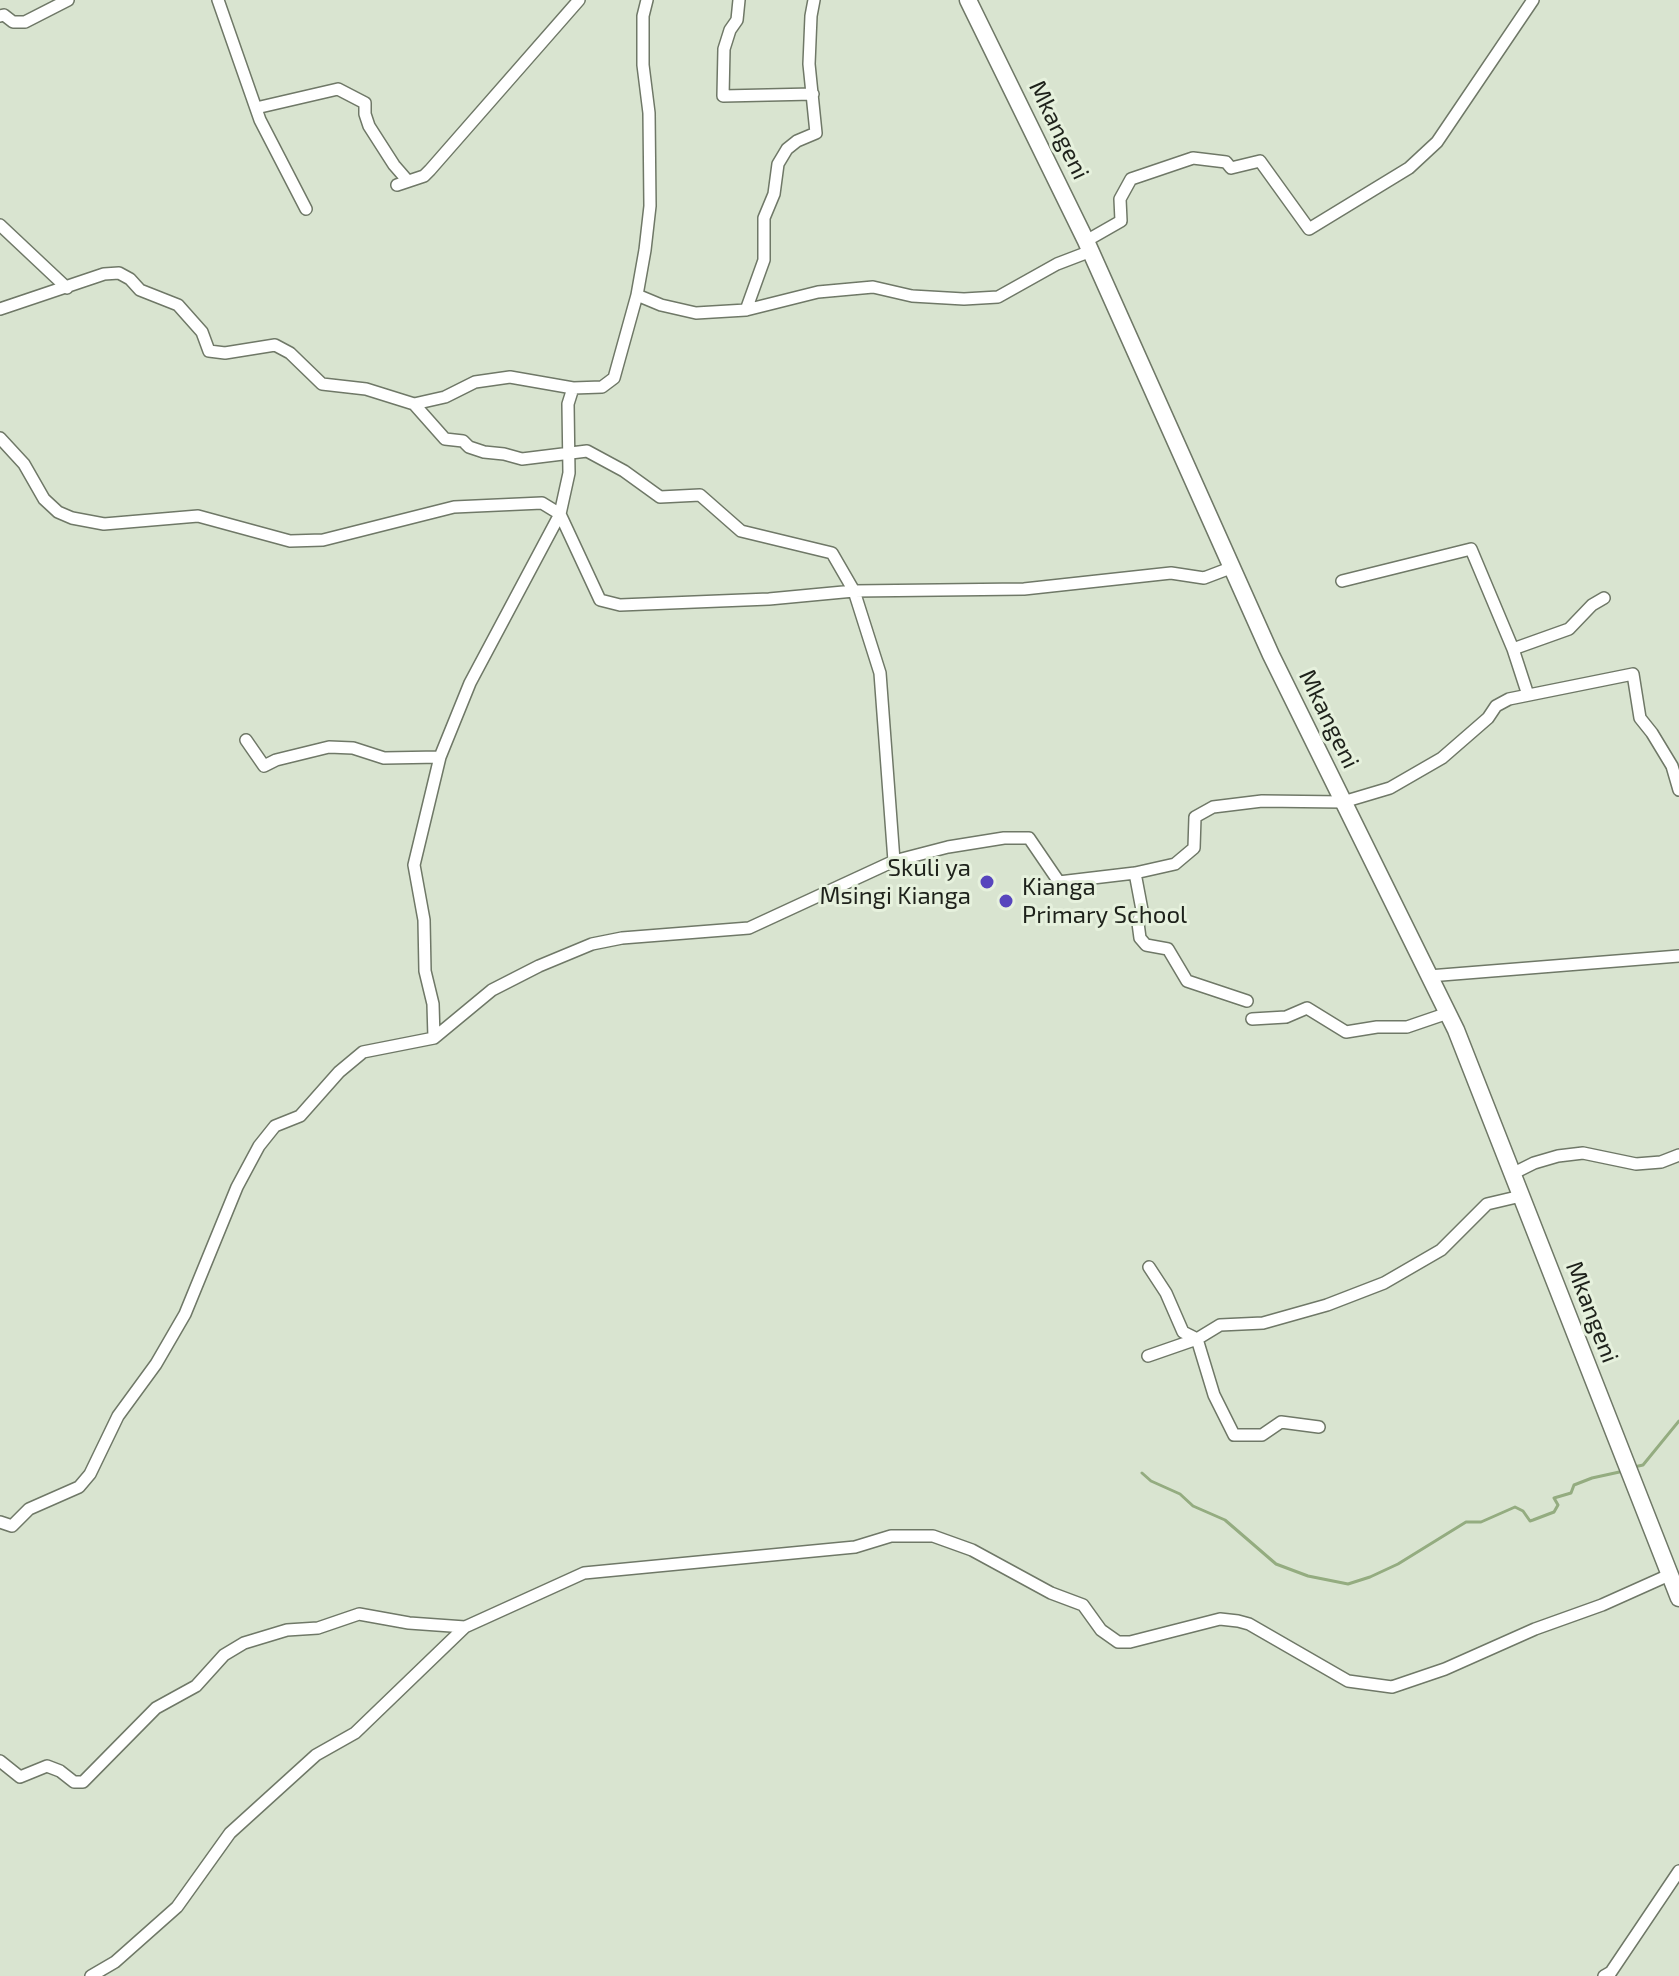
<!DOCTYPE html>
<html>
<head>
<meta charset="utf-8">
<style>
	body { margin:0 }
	canvas { display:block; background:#d9e4d0 }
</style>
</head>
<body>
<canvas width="1679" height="1976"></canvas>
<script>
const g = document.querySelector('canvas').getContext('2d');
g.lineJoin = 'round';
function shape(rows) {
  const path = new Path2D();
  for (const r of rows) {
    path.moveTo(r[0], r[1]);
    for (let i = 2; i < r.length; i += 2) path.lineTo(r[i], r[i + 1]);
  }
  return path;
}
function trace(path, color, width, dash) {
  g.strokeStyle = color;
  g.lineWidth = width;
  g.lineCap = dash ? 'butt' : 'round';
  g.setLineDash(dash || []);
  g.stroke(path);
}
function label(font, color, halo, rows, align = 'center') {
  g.font = font + ' "Exo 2",sans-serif';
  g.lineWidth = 6;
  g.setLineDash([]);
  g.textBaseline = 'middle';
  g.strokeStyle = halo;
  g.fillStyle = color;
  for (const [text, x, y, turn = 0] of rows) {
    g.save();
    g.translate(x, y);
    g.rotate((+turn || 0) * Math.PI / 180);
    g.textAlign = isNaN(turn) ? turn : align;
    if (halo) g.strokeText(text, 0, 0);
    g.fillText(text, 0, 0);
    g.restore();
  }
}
trace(shape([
	[1634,1467,1643,1465,1679,1421],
	[1142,1473,1151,1481,1180,1494,1193,1506,1225,1520,1276,1564,1308,1576,1348,1584,1370,1577,1398,1564,1466,1522,1481,1522,1515,1507,1523,1511,1530,1521,1533,1520,1554,1512,1558,1505,1554,1498,1571,1493,1574,1485,1592,1478,1624,1471]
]), '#94ac80', 3);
const street = shape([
	[218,0,260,120,306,209],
	[739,0,737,20,730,30,724,49,723,96,813,94],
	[0,16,4,15,13,22,25,22,68,0],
	[256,108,338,89,365,103,365,114,369,126,394,165,407,180],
	[397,185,424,176,430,170,579,0],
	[0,225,67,288],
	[1086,241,1121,221,1120,199,1131,179,1193,158,1226,162,1231,168,1260,161,1309,229,1409,168,1437,142,1533,0],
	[637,295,661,305,696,313,746,310,818,292,873,287,912,296,964,299,998,297,1057,264,1091,251],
	[0,309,104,274,119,273,130,279,140,290,178,305,202,332,209,351,225,353,275,345,290,353,322,384,366,389,414,404,445,397,475,382,510,377,573,388,602,387,614,378,637,295,645,250,650,206,649,113,643,65,643,16,647,0],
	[746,310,764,260,764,218,774,194,778,164,787,149,797,141,816,133,809,64,811,16,814,0],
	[414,404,445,439,463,441,469,447,484,452,504,454,522,459,587,451,624,471,660,497,700,495,741,531,832,553,854,591,880,673,894,861],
	[0,438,24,464,44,499,58,512,72,518,104,524,198,516,290,541,323,540,454,507,542,503,560,514,600,600,620,605,769,599,854,591,1024,589,1171,573,1204,578,1233,567],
	[1342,581,1471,549,1513,649],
	[1528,695,1513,649,1569,629,1592,605,1604,598],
	[246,740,264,766,276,760,329,747,353,748,384,758,440,757,470,683,560,514,569,473,568,404,573,388],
	[1135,873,1142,910,1138,923,1140,938,1146,945,1168,949,1187,981,1247,1001],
	[1429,976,1679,956],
	[1252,1019,1286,1017,1307,1008,1346,1032,1377,1027,1407,1027,1448,1013],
	[434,1038,433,1004,425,971,424,920,414,865,440,757],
	[1512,1174,1534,1163,1558,1156,1583,1153,1636,1164,1661,1162,1679,1155],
	[1149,1267,1166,1293,1183,1332,1197,1339,1214,1395,1234,1435,1262,1435,1281,1422,1319,1427],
	[1148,1356,1197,1339,1220,1325,1263,1323,1327,1305,1384,1283,1441,1250,1487,1204,1521,1196],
	[0,1522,12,1526,29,1509,79,1487,90,1474,118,1416,156,1364,185,1314,237,1187,259,1146,275,1126,300,1116,339,1072,363,1052,434,1038,492,990,539,966,592,944,622,938,749,928,894,861,948,847,1004,838,1029,838,1059,882,1135,873,1175,864,1194,848,1195,817,1213,807,1262,801,1343,802,1390,788,1442,758,1488,718,1496,706,1509,699,1633,674,1640,718,1652,733,1672,766,1679,790],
	[0,1761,20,1777,47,1766,60,1771,74,1782,83,1782,156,1708,196,1686,224,1655,244,1643,287,1630,318,1628,359,1614,409,1623,465,1627],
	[91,1976,115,1962,177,1907,230,1833,316,1755,355,1733,465,1627,584,1573,855,1547,891,1536,933,1536,972,1550,1051,1593,1083,1605,1101,1630,1118,1642,1130,1642,1220,1619,1238,1621,1249,1624,1348,1681,1392,1687,1445,1669,1535,1629,1602,1605,1669,1575],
	[1604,1976,1611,1972,1679,1871]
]);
const secondary = shape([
	[968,0,1086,241,1271,655,1456,1030,1679,1598]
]);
trace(street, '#6f7867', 14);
trace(secondary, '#6f7867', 19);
trace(street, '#fff', 11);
trace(secondary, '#fff', 16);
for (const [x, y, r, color] of [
	[987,882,8,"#5745bd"],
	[1006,901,8,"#5745bd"]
]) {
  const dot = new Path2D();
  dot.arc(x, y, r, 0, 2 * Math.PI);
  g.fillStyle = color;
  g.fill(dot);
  trace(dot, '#e6f1dd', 3);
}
label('24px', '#1e221b', '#e6f1dd', [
	["Mkangeni",1059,130,64],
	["Mkangeni",1329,719,64],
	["Mkangeni",1592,1312,69]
]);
label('24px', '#1e221b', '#e6f1dd', [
	["Skuli ya",971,868],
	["Msingi Kianga",971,896],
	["Kianga",1022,887,"left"],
	["Primary School",1022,915,"left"]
], 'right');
</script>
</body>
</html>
